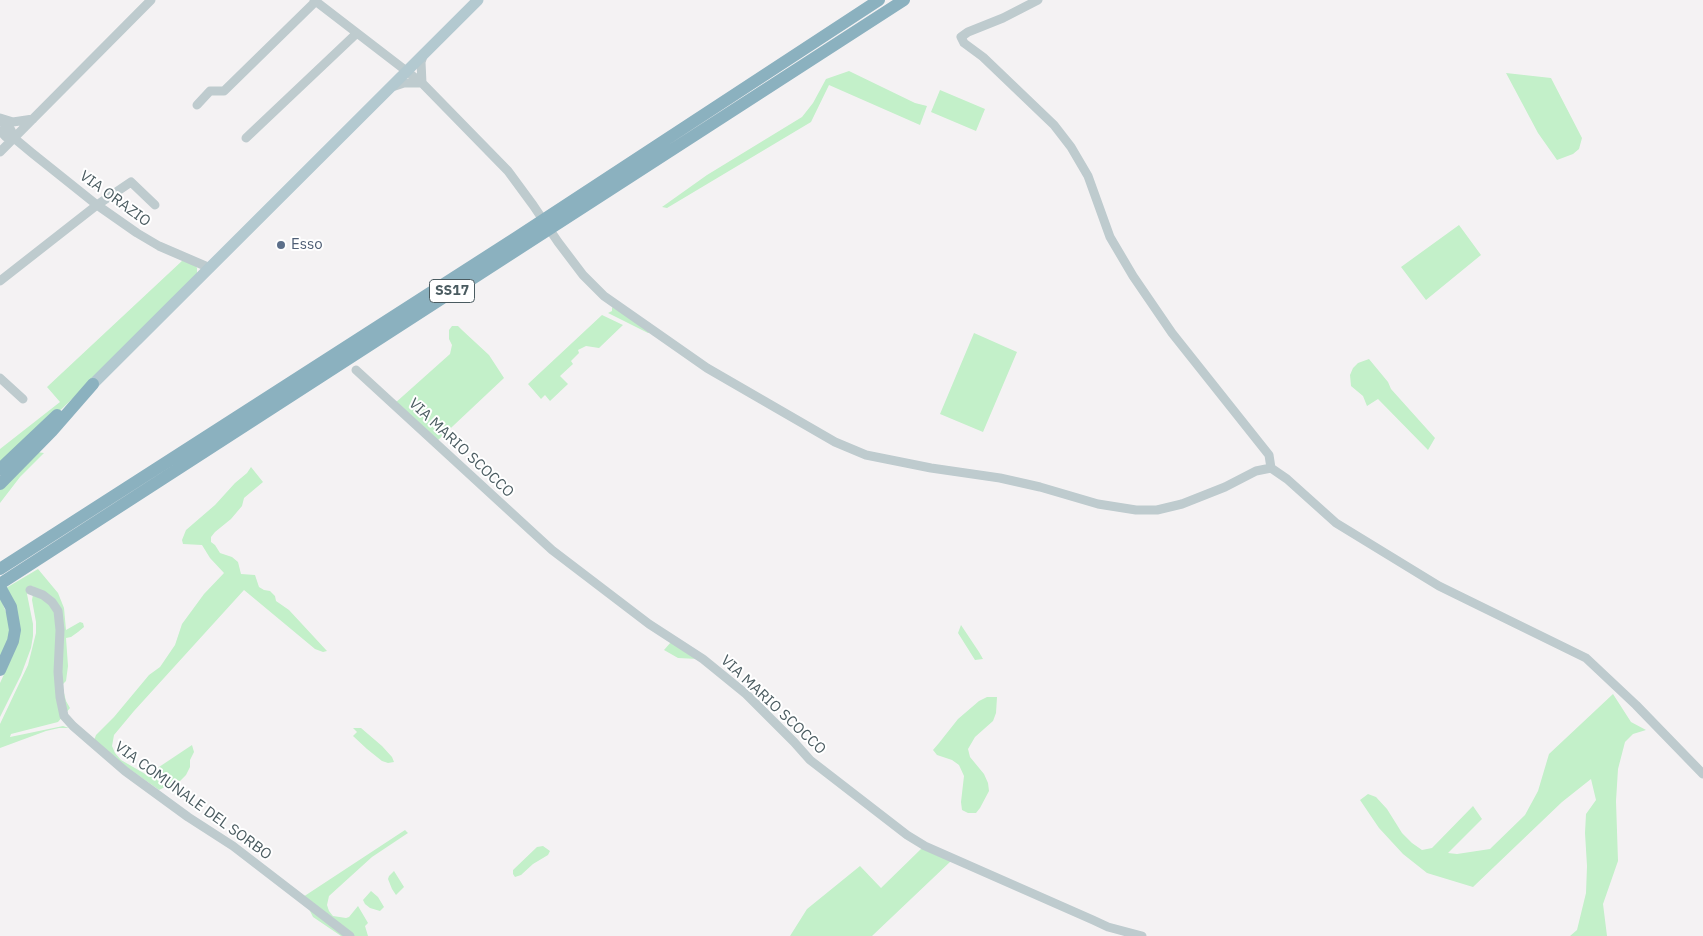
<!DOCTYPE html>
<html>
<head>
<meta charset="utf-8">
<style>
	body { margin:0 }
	canvas { display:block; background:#f4f2f3 }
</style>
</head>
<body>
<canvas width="1703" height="936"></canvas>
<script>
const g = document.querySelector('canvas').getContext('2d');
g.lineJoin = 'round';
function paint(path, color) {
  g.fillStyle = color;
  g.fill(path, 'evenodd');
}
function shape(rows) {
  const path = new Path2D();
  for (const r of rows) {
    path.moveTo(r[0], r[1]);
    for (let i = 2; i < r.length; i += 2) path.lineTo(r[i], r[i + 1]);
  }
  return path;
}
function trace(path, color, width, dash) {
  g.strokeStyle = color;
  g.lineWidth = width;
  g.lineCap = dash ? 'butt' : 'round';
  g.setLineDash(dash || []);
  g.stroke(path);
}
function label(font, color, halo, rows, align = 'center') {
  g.font = font + ' "IBM Plex Sans",sans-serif';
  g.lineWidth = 4;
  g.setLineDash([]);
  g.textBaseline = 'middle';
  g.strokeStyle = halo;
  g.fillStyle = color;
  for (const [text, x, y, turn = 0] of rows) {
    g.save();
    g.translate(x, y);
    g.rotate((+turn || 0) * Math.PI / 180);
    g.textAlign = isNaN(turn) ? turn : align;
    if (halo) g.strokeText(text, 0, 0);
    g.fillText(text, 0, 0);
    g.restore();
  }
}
paint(shape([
	[849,71,915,103,927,106,920,125,829,85,811,122,667,208,662,207,707,175,802,117,813,103,826,79],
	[1506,73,1551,78,1582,138,1579,149,1573,154,1557,160,1538,133],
	[940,90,985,109,976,131,931,112],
	[1459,225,1481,255,1426,300,1401,267],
	[183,260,195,264,197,268,197,275,69,402,0,467,0,449,60,402,47,387],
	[612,307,654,332,648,333,608,313,612,311],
	[602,315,623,325,599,348,586,346,578,350,579,353,571,361,573,364,560,376,568,384,550,401,545,395,541,399,528,384],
	[452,326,458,326,462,330,489,355,504,378,436,442,394,404,450,354,452,345,449,339,449,330],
	[974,333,1017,352,983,432,940,414],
	[1369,359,1388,382,1391,389,1435,438,1428,450,1378,399,1367,406,1363,396,1351,386,1350,375,1353,368,1358,363],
	[37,452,44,453,20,477,0,503,0,488],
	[251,467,263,482,244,498,242,506,231,519,215,532,211,537,211,542,215,545,220,553,232,557,238,562,241,574,255,575,259,587,264,590,270,591,275,596,276,601,289,610,327,651,323,652,315,649,244,590,134,711,114,735,112,746,115,753,121,760,147,775,192,745,194,752,190,760,190,767,186,775,180,781,167,786,159,790,93,743,96,735,114,717,149,675,160,667,175,645,182,624,204,594,224,573,210,558,202,545,183,544,182,540,186,530,215,505,235,483,247,473],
	[38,569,58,593,64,608,66,630,80,622,83,623,84,627,78,632,71,637,66,638,68,666,66,681,62,685,66,701,70,708,58,722,11,734,10,737,63,726,69,728,59,728,46,731,0,748,0,724,28,665,36,633,36,622,32,600,34,589,33,586,30,586,27,594,33,624,33,636,31,648,21,675,0,717,0,683,12,657,6,588],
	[0,597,13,630,0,666],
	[961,625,979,652,983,659,975,660,958,633],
	[671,642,698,659,678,658,664,650],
	[1613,694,1631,722,1646,730,1633,734,1625,742,1618,769,1616,801,1618,861,1603,904,1607,936,1570,936,1577,930,1586,893,1587,866,1585,833,1586,814,1596,800,1591,779,1562,802,1473,887,1427,873,1403,854,1379,828,1360,800,1368,794,1376,797,1387,809,1402,833,1412,843,1422,850,1432,848,1473,806,1482,819,1448,853,1457,854,1490,849,1525,815,1538,791,1549,754],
	[987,697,997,697,996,713,993,721,975,737,968,749,970,757,984,774,988,783,989,791,980,808,976,813,968,813,962,810,961,802,964,776,959,765,952,760,937,755,933,750,939,743,958,719,979,701],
	[353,728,361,728,382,746,392,757,394,762,388,763,382,761,367,749,353,736,357,732],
	[405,830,408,833,372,857,329,896,327,905,329,911,333,916,346,918,349,917,358,906,368,923,365,926,368,936,341,936,313,917,303,897],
	[543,846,550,851,548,855,533,864,521,875,515,877,513,874,513,870,537,847],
	[922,848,951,861,872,936,790,936,807,909,860,866,881,888],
	[394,871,404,887,396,895,392,889,388,879,389,876],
	[371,891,378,897,384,907,380,911,370,908,365,904,363,900]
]), '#c3f0c9');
trace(shape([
	[314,0,422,83,508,171,533,205,558,242,583,275,604,296,707,368,835,442,866,455,931,468,1000,478,1040,487,1098,504,1136,510,1157,510,1182,504,1225,487,1256,471,1271,468,1287,479,1336,523,1439,586,1586,658,1636,705,1703,774],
	[1038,0,1003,18,968,32,961,37,964,43,983,57,1054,125,1071,147,1088,176,1110,237,1133,276,1172,333,1269,455,1271,468],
	[422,83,421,62,424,53],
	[392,87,404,83,422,83],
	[197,105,210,91,224,91,316,1],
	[0,118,13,122,33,119],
	[0,120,11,130,14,138,32,153,97,205,137,233,159,246,210,268],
	[0,131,6,137,14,138],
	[246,138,357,33],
	[0,152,151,0],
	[0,281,97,205,131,182,155,205],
	[356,370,552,550,649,624,703,659,746,694,794,742,810,760,907,835,925,846,1093,920,1108,927,1142,936],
	[0,378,23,399],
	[30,590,43,595,52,602,58,611,60,630,58,672,60,697,64,716,73,726,125,771,188,817,233,846,350,936]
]), '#becbce', 9);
trace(shape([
	[93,384,478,0]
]), '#b3c9d0', 11);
trace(shape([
	[0,469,57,415],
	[0,484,52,431,93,384],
	[0,569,517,237,879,0],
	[0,584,904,0],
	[0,587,11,607,15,630,13,641,0,670]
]), '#8bb1bf', 12);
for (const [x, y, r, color] of [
	[281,245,5,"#5c6f8a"]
]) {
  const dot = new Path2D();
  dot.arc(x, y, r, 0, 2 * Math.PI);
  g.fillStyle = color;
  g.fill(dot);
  trace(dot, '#fff', 2);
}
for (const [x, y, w] of [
	[452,291,45]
]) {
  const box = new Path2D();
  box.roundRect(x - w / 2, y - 11.5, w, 23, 4);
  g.fillStyle = '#fff';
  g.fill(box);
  trace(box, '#4a5b60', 1);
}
label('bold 14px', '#4a5b60', null, [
	["SS17",452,291]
]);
label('15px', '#4a5b60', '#fff', [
	["VIA ORAZIO",115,199,36],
	["VIA MARIO SCOCCO",461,448,43],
	["VIA MARIO SCOCCO",773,705,43],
	["VIA COMUNALE DEL SORBO",193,801,36]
]);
label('15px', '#4e5e75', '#fff', [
	["Esso",291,245]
], 'left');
</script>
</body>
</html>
